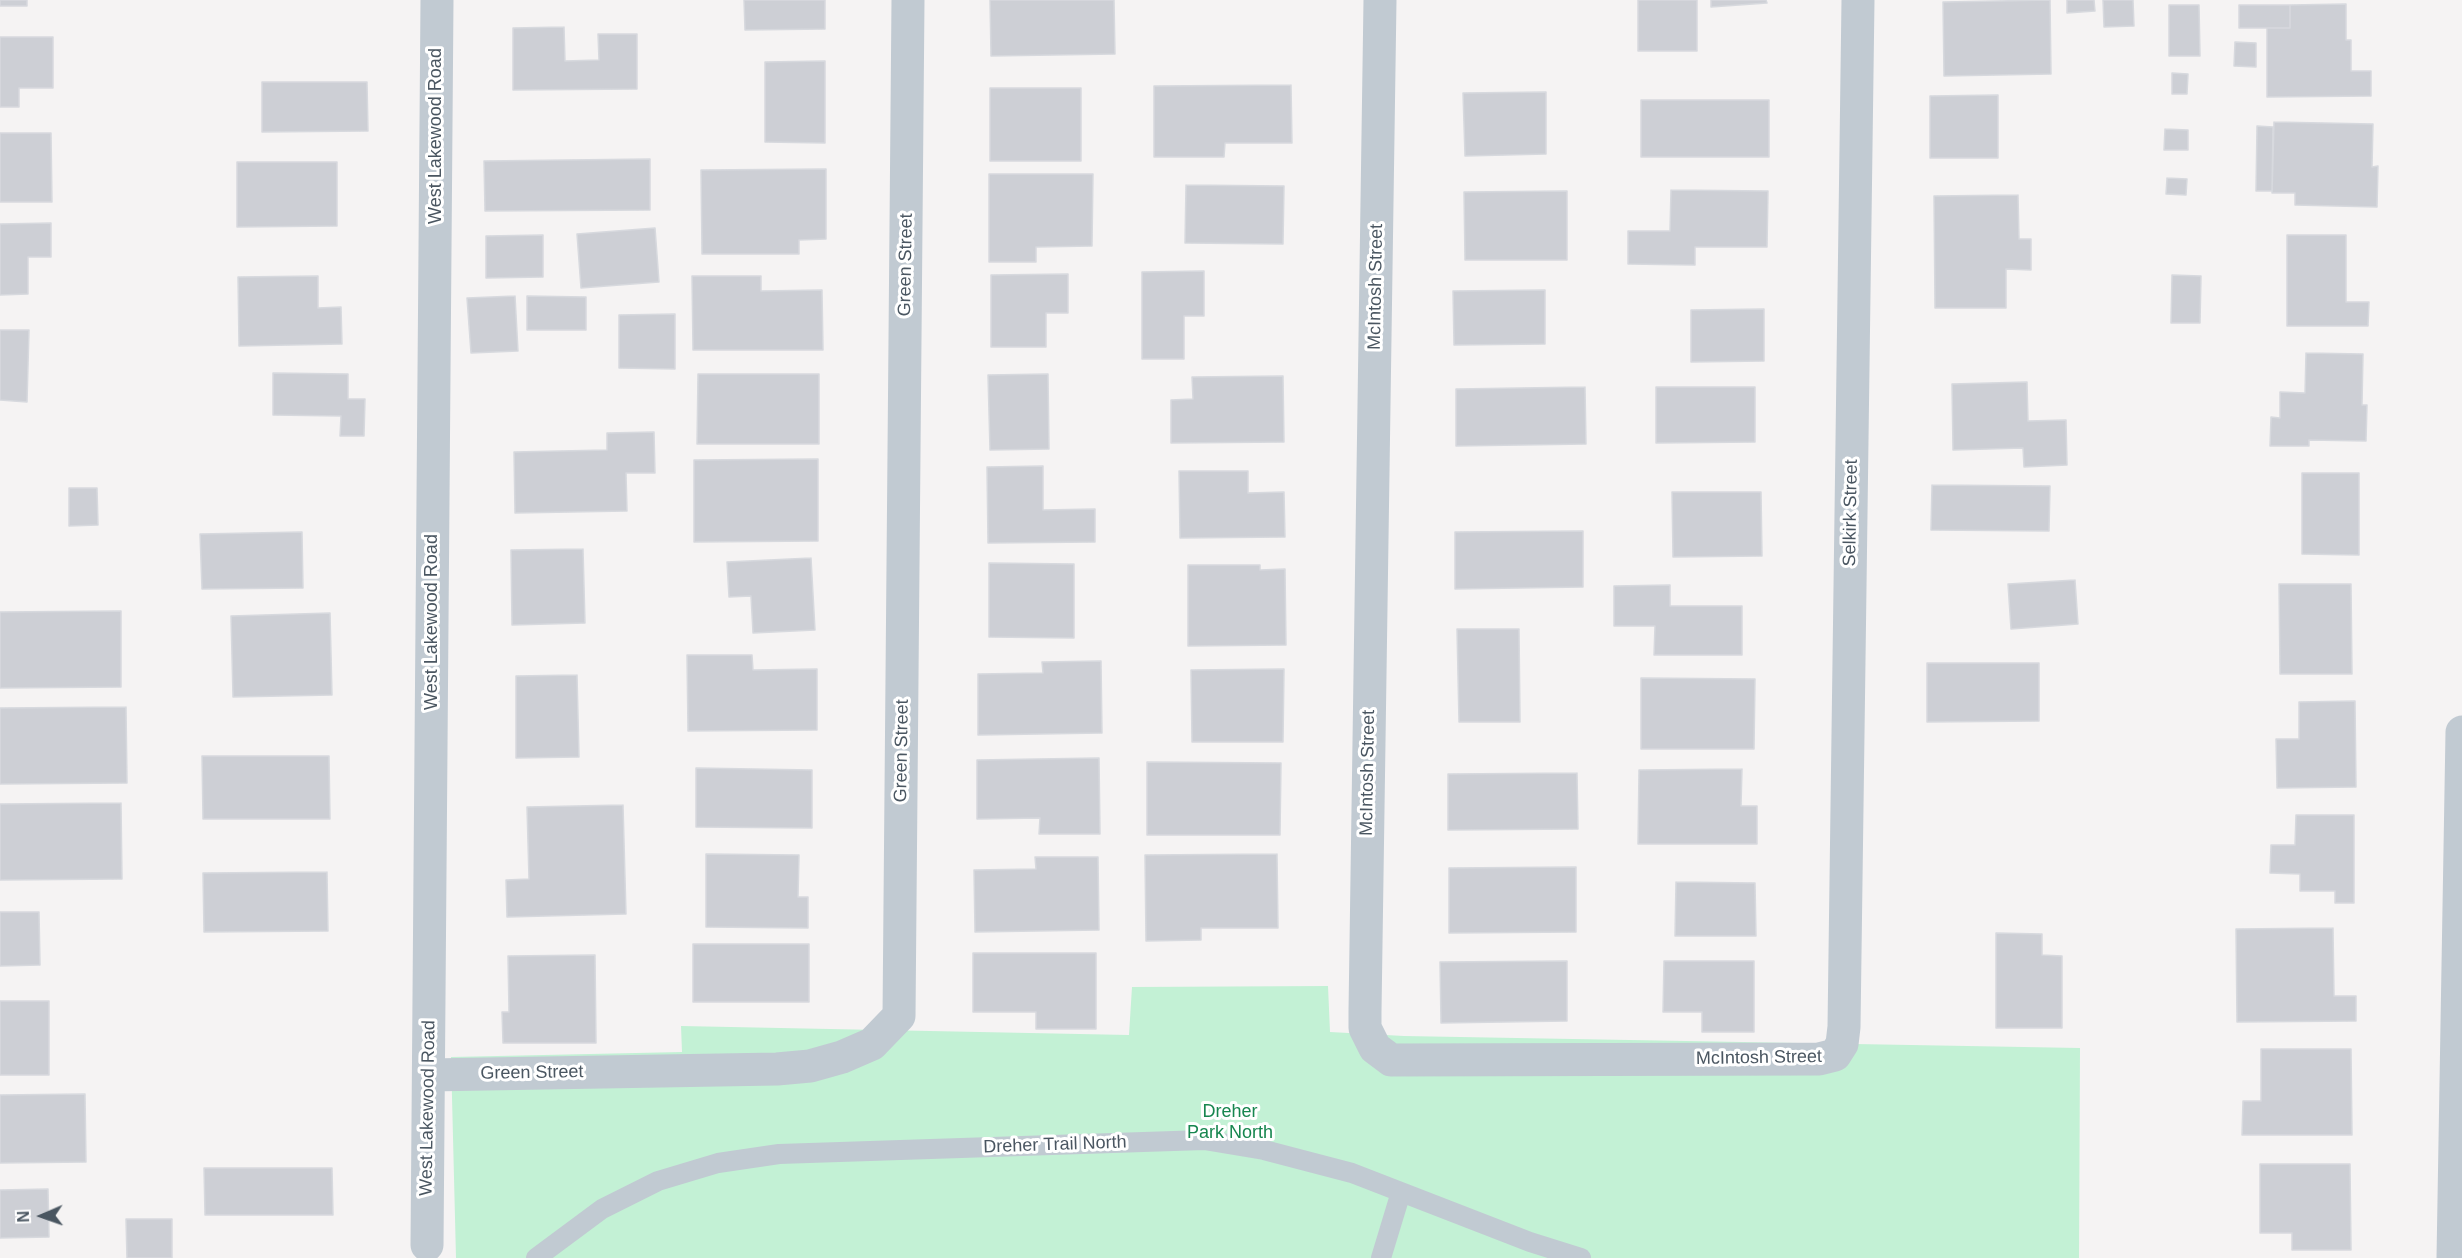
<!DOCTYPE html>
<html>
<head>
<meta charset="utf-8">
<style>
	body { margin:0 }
	#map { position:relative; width:2462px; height:1258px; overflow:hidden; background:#f5f3f3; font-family:Helvetica,sans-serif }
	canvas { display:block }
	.north { position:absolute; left:12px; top:1186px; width:60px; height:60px; -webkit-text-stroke:4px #fff; paint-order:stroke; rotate:268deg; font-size:16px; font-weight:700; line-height:24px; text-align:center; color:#4a5661 }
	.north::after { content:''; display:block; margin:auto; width:21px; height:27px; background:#4a5661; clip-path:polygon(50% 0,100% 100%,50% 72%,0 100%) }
</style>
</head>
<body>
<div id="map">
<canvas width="2462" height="1258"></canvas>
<div class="north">N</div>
</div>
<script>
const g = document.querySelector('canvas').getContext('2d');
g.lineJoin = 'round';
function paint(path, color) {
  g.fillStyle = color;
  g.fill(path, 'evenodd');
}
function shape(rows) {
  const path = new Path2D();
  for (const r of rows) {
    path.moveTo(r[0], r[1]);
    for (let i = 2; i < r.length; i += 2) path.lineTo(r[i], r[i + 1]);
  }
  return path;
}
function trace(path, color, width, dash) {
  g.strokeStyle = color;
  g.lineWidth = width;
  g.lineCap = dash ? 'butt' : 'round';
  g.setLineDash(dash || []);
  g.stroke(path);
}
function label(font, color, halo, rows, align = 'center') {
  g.font = font + ' Helvetica,sans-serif';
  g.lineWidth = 6;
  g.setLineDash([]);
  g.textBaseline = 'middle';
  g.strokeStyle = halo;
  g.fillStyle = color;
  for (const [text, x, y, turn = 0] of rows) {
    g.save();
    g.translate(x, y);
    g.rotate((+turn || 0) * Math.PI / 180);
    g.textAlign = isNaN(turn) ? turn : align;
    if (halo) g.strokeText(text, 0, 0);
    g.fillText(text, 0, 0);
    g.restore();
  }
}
paint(shape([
	[1328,986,1330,1032,1404,1036,2080,1048,2079,1258,456,1258,451,1057,682,1052,681,1026,1129,1035,1132,987]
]), '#c3f1d5');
const building = shape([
	[0,0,27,0,27,6,0,6,0,0],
	[744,0,825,0,825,29,745,30,744,0],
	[990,0,1114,0,1115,54,991,56,990,0],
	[1638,0,1697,0,1697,51,1638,51,1638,0],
	[1711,0,1766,0,1767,3,1711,7,1711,0],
	[2050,0,2051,74,1944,76,1943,2,2050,0],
	[2067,0,2094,0,2095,11,2067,13,2067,0],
	[2103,0,2133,0,2134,26,2104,27,2103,0],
	[2346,4,2346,40,2351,40,2351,71,2371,71,2371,96,2267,97,2267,28,2290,28,2290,5,2346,4],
	[2169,5,2199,5,2200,56,2169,56,2169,5],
	[2239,5,2290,5,2290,28,2239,28,2239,5],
	[564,27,565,61,599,60,598,34,637,34,637,89,513,90,513,28,564,27],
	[0,37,53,37,53,88,19,88,19,107,0,107,0,37],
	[2235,42,2256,43,2256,67,2234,66,2235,42],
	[825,61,825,143,765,142,765,62,825,61],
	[2172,73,2188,74,2187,94,2172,94,2172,73],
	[262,82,367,82,368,131,262,132,262,82],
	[1291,85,1292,143,1225,143,1224,157,1154,157,1154,86,1291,85],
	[990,88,1081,88,1081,161,990,161,990,88],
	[1546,92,1546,154,1465,156,1463,93,1546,92],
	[1998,95,1998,158,1930,158,1930,96,1998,95],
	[1641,100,1769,100,1769,157,1641,157,1641,100],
	[2274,122,2373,124,2372,167,2378,166,2377,207,2295,205,2295,193,2272,193,2274,122],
	[2257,126,2273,127,2272,191,2256,191,2257,126],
	[2165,129,2188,130,2188,150,2164,150,2165,129],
	[0,133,51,133,52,202,0,202,0,133],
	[650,159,650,210,485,211,484,161,650,159],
	[237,162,337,162,337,226,237,227,237,162],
	[826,169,826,239,799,240,799,254,702,254,701,170,826,169],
	[989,174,1093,174,1092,246,1036,247,1036,262,989,262,989,174],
	[2167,178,2187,179,2186,195,2166,194,2167,178],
	[1186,185,1284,186,1283,244,1185,243,1186,185],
	[1671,190,1768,191,1767,247,1695,247,1695,265,1628,264,1628,231,1670,231,1671,190],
	[1567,191,1567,260,1465,260,1464,192,1567,191],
	[2018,195,2019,239,2031,239,2031,270,2006,269,2006,308,1935,308,1934,196,2018,195],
	[51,223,51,257,28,257,28,294,0,295,0,224,51,223],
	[655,228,659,282,581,288,577,234,655,228],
	[543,235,543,277,486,278,486,236,543,235],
	[2287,235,2346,235,2346,302,2369,302,2368,326,2287,326,2287,235],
	[1204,271,1204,316,1184,316,1184,359,1142,359,1142,272,1204,271],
	[1068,274,1068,313,1046,313,1046,347,991,347,991,275,1068,274],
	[2172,275,2201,276,2200,323,2171,323,2172,275],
	[318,276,318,308,341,307,342,344,239,346,238,277,318,276],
	[692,276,761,276,761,291,822,290,823,350,693,350,692,276],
	[1545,290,1545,344,1454,345,1453,291,1545,290],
	[515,296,518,351,471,353,467,298,515,296],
	[527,296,586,297,586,330,527,330,527,296],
	[1764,309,1764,361,1691,362,1691,310,1764,309],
	[675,314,675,369,619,368,619,315,675,314],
	[0,330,29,330,27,402,0,400,0,330],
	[2306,353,2363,354,2362,405,2367,405,2366,441,2309,440,2309,446,2270,446,2271,417,2280,418,2280,392,2305,393,2306,353],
	[273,373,348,374,348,399,365,399,364,436,340,436,341,416,273,415,273,373],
	[698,374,819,374,819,444,697,444,698,374],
	[1048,374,1049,449,990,450,988,375,1048,374],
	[1283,376,1284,442,1171,443,1171,400,1193,399,1192,377,1283,376],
	[2027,382,2028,421,2066,420,2067,465,2024,467,2023,448,1953,450,1952,384,2027,382],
	[1585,387,1586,444,1456,446,1456,389,1585,387],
	[1656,387,1755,387,1755,442,1656,443,1656,387],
	[654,432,655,473,626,473,627,511,515,513,514,452,607,450,607,433,654,432],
	[818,459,818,541,694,542,694,460,818,459],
	[1043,466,1043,510,1095,509,1095,542,988,543,987,467,1043,466],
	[1179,471,1248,471,1248,493,1284,492,1285,537,1180,538,1179,471],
	[2302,473,2359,473,2359,555,2302,554,2302,473],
	[1932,485,2050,486,2049,531,1931,530,1932,485],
	[69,488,97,488,98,525,69,526,69,488],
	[1672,492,1761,492,1762,556,1673,557,1672,492],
	[1583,531,1583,587,1455,589,1455,532,1583,531],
	[302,532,303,588,202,589,200,534,302,532],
	[583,549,585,623,512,625,511,550,583,549],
	[811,558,815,630,753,633,751,596,729,597,727,562,811,558],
	[989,563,1074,564,1074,638,989,637,989,563],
	[1188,565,1260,565,1260,570,1285,569,1286,645,1188,646,1188,565],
	[2075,580,2078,624,2011,629,2008,584,2075,580],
	[2279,584,2351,584,2352,674,2280,674,2279,584],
	[1670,585,1670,606,1742,606,1742,655,1654,655,1655,626,1614,626,1614,586,1670,585],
	[121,611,121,687,0,688,0,612,121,611],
	[330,613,332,695,233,697,231,616,330,613],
	[1457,629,1519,629,1520,722,1459,722,1457,629],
	[687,655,752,655,753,670,817,669,817,730,688,731,687,655],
	[1101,661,1102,733,978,735,978,674,1043,673,1042,662,1101,661],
	[1927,663,2039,663,2039,721,1927,722,1927,663],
	[1284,669,1283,742,1192,742,1191,670,1284,669],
	[577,675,579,757,516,758,516,676,577,675],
	[1641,678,1755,679,1754,749,1641,749,1641,678],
	[2355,701,2356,787,2277,788,2276,739,2299,739,2299,702,2355,701],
	[126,707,127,783,0,784,0,708,126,707],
	[202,756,329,756,330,819,203,819,202,756],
	[1099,758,1100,834,1039,834,1040,818,977,819,977,760,1099,758],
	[1147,762,1281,763,1280,835,1147,835,1147,762],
	[696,768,812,770,812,828,696,827,696,768],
	[1742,769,1741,806,1757,806,1757,844,1638,844,1639,770,1742,769],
	[1577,773,1578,829,1448,830,1448,774,1577,773],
	[121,803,122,879,0,880,0,804,121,803],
	[623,805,626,914,507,917,506,880,529,879,527,807,623,805],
	[2296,815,2354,815,2354,903,2335,903,2335,891,2300,891,2300,874,2270,873,2271,845,2295,845,2296,815],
	[706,854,799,855,798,897,808,897,808,928,706,927,706,854],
	[1277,854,1278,928,1201,928,1201,940,1146,941,1145,855,1277,854],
	[1035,857,1098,857,1099,930,975,932,974,870,1036,869,1035,857],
	[1576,867,1576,932,1449,933,1449,868,1576,867],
	[327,872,328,931,204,932,203,873,327,872],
	[1676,882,1755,883,1756,936,1675,936,1676,882],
	[0,912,39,912,40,965,0,966,0,912],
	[2333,928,2334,996,2356,996,2356,1021,2237,1022,2236,929,2333,928],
	[1996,933,2042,934,2042,955,2062,956,2062,1028,1996,1028,1996,933],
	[693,944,809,944,809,1002,693,1002,693,944],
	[973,953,1096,953,1096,1029,1036,1029,1036,1012,973,1012,973,953],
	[595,955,596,1043,503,1043,502,1012,509,1012,508,956,595,955],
	[1567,961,1567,1021,1441,1023,1440,962,1567,961],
	[1664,961,1754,961,1754,1032,1702,1032,1702,1012,1663,1012,1664,961],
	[0,1001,49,1001,49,1075,0,1075,0,1001],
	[2261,1049,2351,1049,2352,1135,2242,1135,2243,1101,2261,1101,2261,1049],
	[85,1094,86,1162,0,1163,0,1095,85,1094],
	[2260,1164,2350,1164,2351,1250,2292,1250,2292,1233,2260,1233,2260,1164],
	[204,1168,332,1168,333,1215,205,1215,204,1168],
	[48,1189,49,1237,0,1238,0,1190,48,1189],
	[126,1219,172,1219,172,1258,127,1258,126,1219]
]);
paint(building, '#cdcfd5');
trace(building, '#d7d9de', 1.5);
trace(shape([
	[536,1258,602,1209,658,1181,718,1163,779,1154,1204,1140,1264,1150,1352,1173,1530,1242,1581,1258],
	[1381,1258,1401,1192]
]), '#c1cad2', 20);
trace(shape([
	[1380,0,1365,1011,1365,1028,1375,1048,1391,1060,1819,1059,1835,1055,1842,1044,1844,1027,1858,0],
	[429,1075,777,1069,810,1066,842,1057,872,1044,899,1016,908,0],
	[427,1245,437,0],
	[2453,1258,2462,732]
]), '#c1cad2', 33);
label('18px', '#4a5661', '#fff', [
	["West Lakewood Road",436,136,-90],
	["Green Street",906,265,-89],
	["McIntosh Street",1376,287,-89],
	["Selkirk Street",1851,513,-89],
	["West Lakewood Road",432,622,-90],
	["Green Street",902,751,-89],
	["McIntosh Street",1368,773,-89],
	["McIntosh Street",1759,1058,-1],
	["Green Street",532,1073,-1],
	["West Lakewood Road",428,1108,-89],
	["Dreher Trail North",1055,1145,-2]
]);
label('18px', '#17864f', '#fff', [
	["Dreher",1230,1112],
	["Park North",1230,1133]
]);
</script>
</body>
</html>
